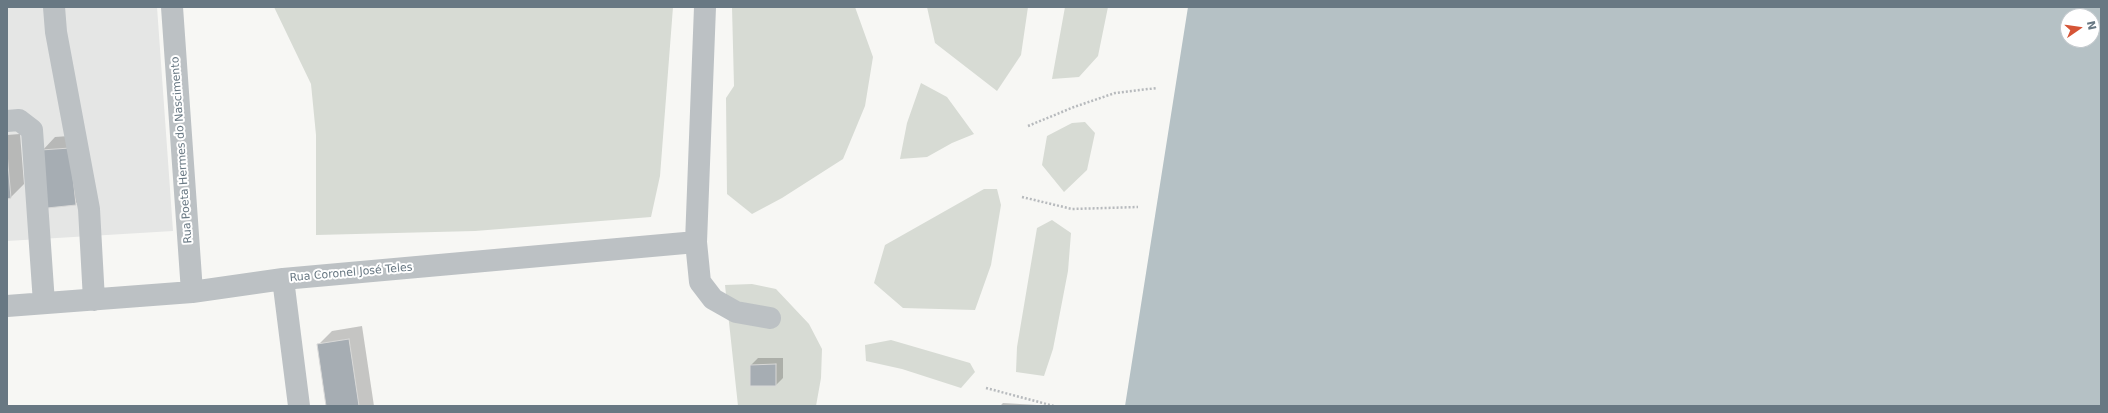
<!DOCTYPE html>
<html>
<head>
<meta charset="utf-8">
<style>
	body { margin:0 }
	#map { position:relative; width:2108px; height:413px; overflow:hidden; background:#f7f7f4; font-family:"DejaVu Sans",sans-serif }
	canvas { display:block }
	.frame { position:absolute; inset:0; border:8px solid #687883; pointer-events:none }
	.north { position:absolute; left:2060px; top:8px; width:40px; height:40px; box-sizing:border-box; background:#fff; border:1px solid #c3c9cd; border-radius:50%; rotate:77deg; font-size:11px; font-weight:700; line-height:16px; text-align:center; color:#687883 }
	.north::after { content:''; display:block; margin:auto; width:14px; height:18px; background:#d55436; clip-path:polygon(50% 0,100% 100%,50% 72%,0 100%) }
</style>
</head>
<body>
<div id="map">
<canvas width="2108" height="413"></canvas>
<div class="frame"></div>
<div class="north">N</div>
</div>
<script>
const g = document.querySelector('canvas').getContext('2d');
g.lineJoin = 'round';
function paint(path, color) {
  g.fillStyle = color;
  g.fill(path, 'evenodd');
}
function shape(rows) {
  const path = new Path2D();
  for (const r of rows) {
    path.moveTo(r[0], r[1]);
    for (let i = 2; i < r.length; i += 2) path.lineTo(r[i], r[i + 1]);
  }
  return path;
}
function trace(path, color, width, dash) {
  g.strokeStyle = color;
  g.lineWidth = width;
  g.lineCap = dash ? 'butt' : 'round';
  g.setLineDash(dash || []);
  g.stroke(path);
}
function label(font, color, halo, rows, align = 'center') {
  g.font = font + ' "DejaVu Sans",sans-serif';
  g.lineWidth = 4;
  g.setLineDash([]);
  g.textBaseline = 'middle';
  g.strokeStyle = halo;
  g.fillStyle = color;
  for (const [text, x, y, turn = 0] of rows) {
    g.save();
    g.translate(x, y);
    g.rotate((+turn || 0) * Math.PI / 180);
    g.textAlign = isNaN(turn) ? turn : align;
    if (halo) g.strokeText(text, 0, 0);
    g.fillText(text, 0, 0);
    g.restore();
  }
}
paint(shape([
	[7,7,157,7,173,231,7,241]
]), '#e5e6e5');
paint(shape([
	[274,7,673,7,660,176,651,217,475,231,316,235,316,135,311,84],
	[732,7,855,7,873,57,865,106,843,159,782,198,752,214,727,194,726,98,734,86],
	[927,7,1028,7,1021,55,997,91,935,43],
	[1065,7,1108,7,1098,56,1079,77,1052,79],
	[921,83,947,97,974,134,952,143,927,157,900,159,907,123],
	[1085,122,1095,133,1087,170,1064,192,1042,165,1047,136,1072,123],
	[984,189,997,189,1001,205,991,265,975,310,903,308,874,283,885,245],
	[1052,220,1071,233,1068,271,1053,349,1044,376,1016,372,1017,347,1037,228],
	[752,284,776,289,809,324,822,349,821,378,816,406,738,406,725,285],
	[891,340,970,363,975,372,961,388,902,369,866,361,865,345]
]), '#d7dbd4');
paint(shape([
	[1188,7,2101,7,2101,406,1125,406],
	[2068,16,2092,16,2092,40,2068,40]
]), '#b5c1c5');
paint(shape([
	[20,134,24,184,11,197,7,198,7,135],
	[83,135,89,191,75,204,42,151,55,137],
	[362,326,374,406,327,406,318,345,332,331],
	[758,358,783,358,783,378,776,385,751,365],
	[1003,403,1037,405,1037,406,1000,406]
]), '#0003');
const building = shape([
	[70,148,76,205,47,208,41,150,70,148],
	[7,153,11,198,7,199,7,153],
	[349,339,359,406,326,406,317,344,349,339],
	[776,364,776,386,750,386,750,365,776,364]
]);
paint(building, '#a6adb3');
trace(building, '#d8d8d7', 1);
trace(shape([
	[1028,126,1074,107,1115,93,1157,88],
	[1022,197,1072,209,1138,207],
	[986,388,1054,406]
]), '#b7babd', 2.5, [2, 2]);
trace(shape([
	[54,7,56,32,89,209,94,300],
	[172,7,192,292],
	[705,7,696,242,700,282,713,299,736,312,770,318],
	[7,121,19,120,32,130,44,303],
	[283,279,299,406],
	[7,306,192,292,283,279,696,242]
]), '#bcc1c4', 22);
label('11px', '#687883', '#fff', [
	["Rua Poeta Hermes do Nascimento",182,150,-94],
	["Rua Coronel José Teles",351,273,-5]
]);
</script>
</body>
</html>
